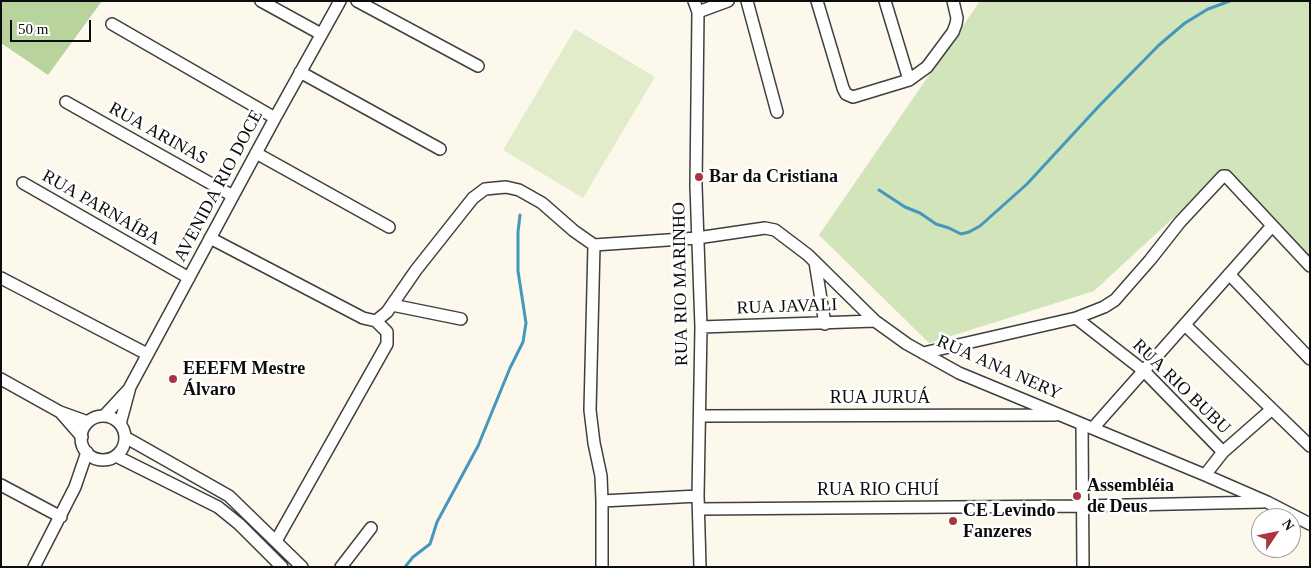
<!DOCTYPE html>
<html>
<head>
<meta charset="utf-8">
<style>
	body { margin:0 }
	#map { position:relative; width:1311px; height:568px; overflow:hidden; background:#fdf8ec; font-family:Georgia,serif }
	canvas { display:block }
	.frame { position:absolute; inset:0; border:2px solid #0c0c0c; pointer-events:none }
	.north { position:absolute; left:1251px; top:508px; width:50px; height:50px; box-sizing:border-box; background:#fff; border:1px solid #9e9e9e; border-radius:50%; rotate:56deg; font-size:14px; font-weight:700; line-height:20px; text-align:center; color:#0c0c0c }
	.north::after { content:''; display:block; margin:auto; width:18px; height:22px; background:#ac3341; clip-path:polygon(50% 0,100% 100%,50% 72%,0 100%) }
	.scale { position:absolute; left:10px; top:20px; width:81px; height:22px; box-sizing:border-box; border:2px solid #0c0c0c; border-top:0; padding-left:6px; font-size:15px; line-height:18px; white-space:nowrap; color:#0c0c0c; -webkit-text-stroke:4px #fff; paint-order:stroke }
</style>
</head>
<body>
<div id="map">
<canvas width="1311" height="568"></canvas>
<div class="frame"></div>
<div class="north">N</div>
<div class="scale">50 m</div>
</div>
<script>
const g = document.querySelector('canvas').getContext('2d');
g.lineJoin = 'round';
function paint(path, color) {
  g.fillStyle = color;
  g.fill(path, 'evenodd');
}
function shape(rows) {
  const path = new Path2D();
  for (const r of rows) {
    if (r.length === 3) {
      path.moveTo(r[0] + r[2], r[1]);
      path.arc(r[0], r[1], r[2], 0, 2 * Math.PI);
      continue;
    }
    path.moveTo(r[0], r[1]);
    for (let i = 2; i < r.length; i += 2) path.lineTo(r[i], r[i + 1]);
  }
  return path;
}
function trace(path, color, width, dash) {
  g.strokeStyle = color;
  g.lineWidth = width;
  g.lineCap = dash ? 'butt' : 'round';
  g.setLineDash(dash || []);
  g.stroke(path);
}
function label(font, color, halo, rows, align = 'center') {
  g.font = font + ' Georgia,serif';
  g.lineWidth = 5;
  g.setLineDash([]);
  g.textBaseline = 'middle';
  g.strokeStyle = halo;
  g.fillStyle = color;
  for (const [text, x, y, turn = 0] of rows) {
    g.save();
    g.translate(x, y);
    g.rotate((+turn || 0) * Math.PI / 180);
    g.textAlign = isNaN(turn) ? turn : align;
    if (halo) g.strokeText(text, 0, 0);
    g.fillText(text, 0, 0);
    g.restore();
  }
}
paint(shape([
	[980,1,1310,1,1310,257,1225,170,1094,291,929,343,819,235]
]), '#d2e4ba');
paint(shape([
	[1,1,102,1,48,75,1,43]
]), '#b8d39b');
paint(shape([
	[575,29,655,77,583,198,503,150]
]), '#e3ecca');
trace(shape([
	[879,190,905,207,920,213,936,224,949,228,961,234,969,232,980,226,1027,184,1099,106,1159,45,1185,23,1208,9,1230,1],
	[405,567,413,557,430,544,437,522,478,446,510,368,523,342,526,323,518,271,518,232,520,215]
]), '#4597be', 3);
const minor = shape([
	[261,1,321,34],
	[357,1,478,66],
	[694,1,698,12,696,186,701,327,698,496,700,567],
	[747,1,777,112],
	[817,1,843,88,846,94,853,97,909,80,927,67,953,32,956,24,957,18,953,1],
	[885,1,909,80],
	[698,12,728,1],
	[112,24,275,118],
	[300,72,440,149],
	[66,102,233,196],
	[256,153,389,227],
	[23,183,189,278],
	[210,238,363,318,376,321,387,312,416,270,473,198,485,189,506,187,519,190,542,203,574,231,594,245],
	[594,245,697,238,765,228,775,230,808,255,875,321,907,344,959,373,1205,475,1267,502,1310,524],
	[594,245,590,410,594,443,601,476,602,501],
	[815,262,825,324],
	[1229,274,1310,359],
	[1,278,147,354],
	[392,305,461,319],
	[1076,318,1104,307,1115,300,1150,260,1180,222,1223,176,1226,176,1310,266],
	[1185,325,1310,446],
	[701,327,875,321],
	[923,353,1076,318,1144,371,1223,452],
	[1,379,60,412,88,422],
	[61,413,82,437],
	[104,416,129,389],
	[700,416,1055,415],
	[103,438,22],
	[120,424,130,387,275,118,340,1],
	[1082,425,1083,567],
	[1093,428,1272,226],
	[125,437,229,496,302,567],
	[116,456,218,507,239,524,282,567],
	[1205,475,1223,452,1272,409],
	[1,485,61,517],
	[699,509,1083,506,1263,502],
	[276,541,387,344,387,332,376,321],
	[34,567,75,487,87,452],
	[341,567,371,528],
	[602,567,602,501,698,496]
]);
trace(minor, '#3f3f3f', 14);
trace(minor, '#fff', 11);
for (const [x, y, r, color] of [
	[699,177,5,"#ac3341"],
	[173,379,5,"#ac3341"],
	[1077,496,5,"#ac3341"],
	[953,521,5,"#ac3341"]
]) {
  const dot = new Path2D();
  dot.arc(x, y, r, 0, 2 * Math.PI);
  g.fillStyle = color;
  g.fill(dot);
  trace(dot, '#fff', 2);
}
label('18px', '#0c0c0c', '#fff', [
	["RUA ARINAS",158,134,29],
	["AVENIDA RIO DOCE",219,186,-62],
	["RUA PARNAÍBA",101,208,30],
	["RUA RIO MARINHO",681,284,-91],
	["RUA JAVALI",787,307,-2],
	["RUA ANA NERY",999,368,24],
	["RUA RIO BUBU",1181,387,44],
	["RUA JURUÁ",880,398],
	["RUA RIO CHUÍ",878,490]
]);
label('bold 18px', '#0c0c0c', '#fff', [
	["Bar da Cristiana",709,177],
	["EEEFM Mestre",183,369],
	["Álvaro",183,390],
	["Assembléia",1087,486],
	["de Deus",1087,507],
	["CE Levindo",963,511],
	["Fanzeres",963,532]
], 'left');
</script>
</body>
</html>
